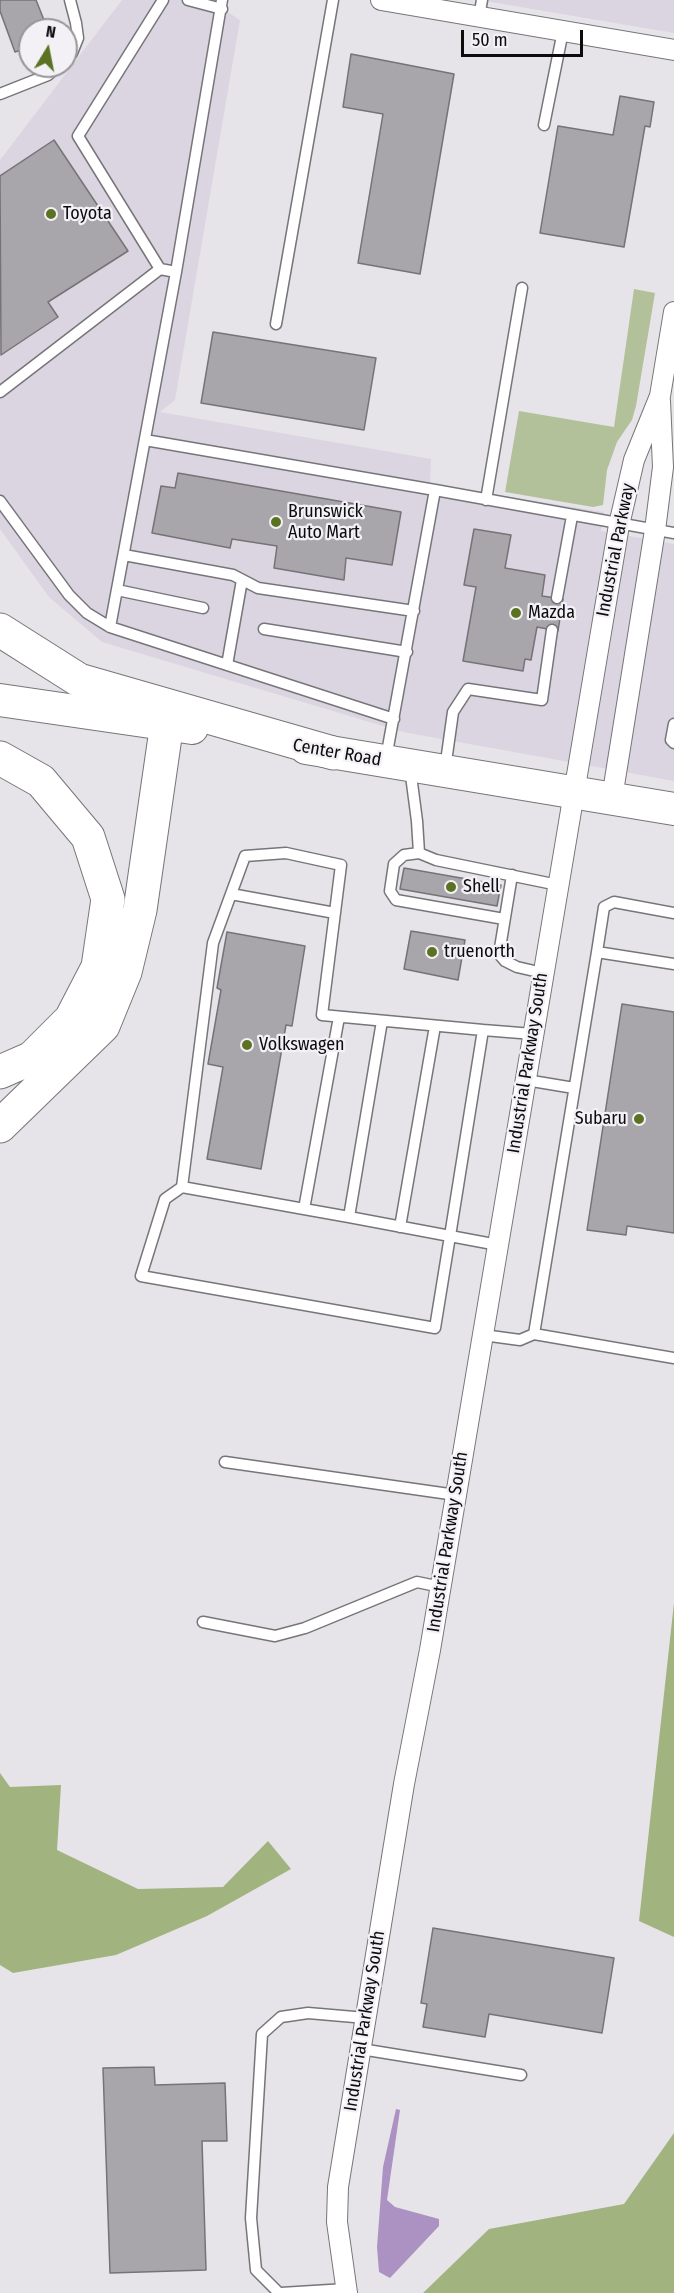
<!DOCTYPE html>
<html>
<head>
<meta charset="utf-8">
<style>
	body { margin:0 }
	#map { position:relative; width:674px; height:2293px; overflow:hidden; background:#e6e4e9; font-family:"Fira Sans Condensed",sans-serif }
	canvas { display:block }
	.north { position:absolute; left:18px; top:18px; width:60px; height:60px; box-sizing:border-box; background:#f3f1f6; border:2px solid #979599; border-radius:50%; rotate:10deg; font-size:16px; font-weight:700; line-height:24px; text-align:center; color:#0d0c0d }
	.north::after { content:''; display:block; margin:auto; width:21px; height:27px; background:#5c7223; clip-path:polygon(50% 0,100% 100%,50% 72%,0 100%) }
	.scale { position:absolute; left:461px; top:30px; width:122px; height:27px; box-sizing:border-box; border:3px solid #0d0c0d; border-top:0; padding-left:8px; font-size:18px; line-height:21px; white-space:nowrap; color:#0d0c0d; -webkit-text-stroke:4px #f3f1f6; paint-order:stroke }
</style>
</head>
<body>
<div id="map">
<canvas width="674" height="2293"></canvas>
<div class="north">N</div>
<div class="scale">50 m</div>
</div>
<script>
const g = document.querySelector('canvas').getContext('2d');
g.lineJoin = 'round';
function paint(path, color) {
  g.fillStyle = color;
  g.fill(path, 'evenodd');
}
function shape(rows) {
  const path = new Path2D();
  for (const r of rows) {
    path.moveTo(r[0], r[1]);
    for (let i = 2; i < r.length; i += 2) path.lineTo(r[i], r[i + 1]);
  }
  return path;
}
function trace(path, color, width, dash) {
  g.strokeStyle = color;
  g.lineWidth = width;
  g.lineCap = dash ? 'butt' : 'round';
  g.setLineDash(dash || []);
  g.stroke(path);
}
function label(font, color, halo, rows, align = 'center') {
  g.font = font + ' "Fira Sans Condensed",sans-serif';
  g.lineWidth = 4.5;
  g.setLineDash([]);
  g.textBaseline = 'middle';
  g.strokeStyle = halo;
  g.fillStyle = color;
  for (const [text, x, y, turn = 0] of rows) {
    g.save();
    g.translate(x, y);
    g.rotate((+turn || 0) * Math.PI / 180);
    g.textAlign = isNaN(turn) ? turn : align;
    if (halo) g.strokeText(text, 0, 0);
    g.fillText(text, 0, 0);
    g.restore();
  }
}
paint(shape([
	[122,0,209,0,240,20,175,400,160,412,431,459,430,484,604,512,601,531,674,544,674,781,403,732,102,642,49,597,0,529,0,160],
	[479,0,674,0,674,33]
]), '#dbd5e1');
paint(shape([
	[634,289,655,293,636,406,632,420,617,442,607,470,603,505,593,507,505,492,519,411,614,427]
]), '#b3c19b');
paint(shape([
	[674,1603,674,1937,639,1921],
	[0,1773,10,1787,61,1785,57,1850,138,1889,223,1887,268,1841,291,1869,207,1916,116,1955,13,1973,0,1965],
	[674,2133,674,2293,423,2293,489,2229,624,2204]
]), '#a1b37f');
paint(shape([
	[396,2109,400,2110,387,2200,395,2207,439,2219,439,2226,390,2278,379,2272,377,2247,383,2167]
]), '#ab92c2');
const building = shape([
	[0,0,36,0,48,30,30,30,30,47,15,52,0,11,0,0],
	[351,54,454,74,420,274,358,263,383,114,343,107,351,54],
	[620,96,654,102,650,127,645,126,624,247,540,233,558,126,613,135,620,96],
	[54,140,128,251,48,302,58,317,1,355,0,176,54,140],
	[213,332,376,358,364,430,201,403,213,332],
	[178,473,401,512,392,565,346,558,344,580,274,568,277,546,232,539,230,548,152,533,161,486,175,488,178,473],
	[474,529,511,535,505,568,545,575,542,596,563,599,558,631,537,627,531,660,525,659,523,671,463,661,476,587,464,585,474,529],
	[404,868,501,885,497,906,400,889,404,868],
	[411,931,465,940,458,980,404,969,411,931],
	[227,932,305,946,292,1026,286,1025,261,1169,207,1159,223,1067,208,1064,221,990,217,988,227,932],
	[622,1004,674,1012,674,1233,627,1226,626,1235,587,1230,622,1004],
	[433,1928,614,1958,602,2033,489,2014,485,2037,423,2027,427,2004,421,2003,433,1928],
	[154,2067,155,2085,225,2083,227,2141,202,2141,206,2270,110,2273,103,2068,154,2067]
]);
paint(building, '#a8a6ab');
trace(building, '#767378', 1.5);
const service = shape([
	[163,0,78,136,160,269,176,272],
	[188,0,222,9],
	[222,0,176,272,110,627,394,719],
	[479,17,482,0],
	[66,59,72,53,78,38,76,23,70,0],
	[0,94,48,75,58,66],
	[544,125,563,31],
	[276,324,333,0],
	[0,392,160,269],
	[145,440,435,490,386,758],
	[435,490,674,533],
	[486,500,522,288],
	[0,501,69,595,87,613,110,627],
	[124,555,233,575,258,588,414,611],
	[117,590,203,608],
	[557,598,572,516],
	[264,629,407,652],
	[227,665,242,580],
	[674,724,671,740,674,743],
	[410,768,417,821,419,853,436,860,558,885],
	[445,769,453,712,468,689,542,700,552,630],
	[419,853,404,855,394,864,390,891,396,900,504,919],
	[512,875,499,954,505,961,517,967,543,973],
	[231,894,335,913],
	[597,952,604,907,614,902,674,913],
	[483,1030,533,1034],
	[526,1080,574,1088],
	[182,1187,213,943,245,856,286,853,341,865,322,1015,483,1030,450,1236,435,1328,141,1276,165,1199,182,1187,304,1209,349,1217,450,1236,498,1245],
	[304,1209,339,1017],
	[349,1217,382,1021],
	[400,1227,435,1026],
	[534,1334,597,952,674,964],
	[483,1335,520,1340,534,1334,674,1358],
	[225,1462,456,1495],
	[203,1622,275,1636,305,1628,417,1582,441,1587],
	[361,2049,521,2075],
	[279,2293,256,2270,251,2218,262,2034,281,2017,308,2013,366,2018],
	[281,2293,346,2289]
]);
const minor = shape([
	[381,0,674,50],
	[612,798,655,530,663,467,660,401],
	[347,2293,337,2222,338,2187,404,1784,430,1650,619,525,634,460,660,396,674,312]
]);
const primary = shape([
	[0,700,192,728],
	[306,748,674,809]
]);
const motorway = shape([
	[0,630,79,680,333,753],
	[0,758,41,781,88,837,108,899,98,967,71,1019,32,1058,0,1072],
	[0,1126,103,1026,125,972,140,910,167,723]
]);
trace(service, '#777579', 13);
trace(minor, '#777579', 22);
trace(primary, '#777579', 34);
trace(motorway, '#777579', 35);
trace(service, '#fff', 10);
trace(minor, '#fff', 20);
trace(primary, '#fff', 32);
trace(motorway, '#fff', 33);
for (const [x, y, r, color] of [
	[51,214,6,"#5c7223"],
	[276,522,6,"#5c7223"],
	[516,613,6,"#5c7223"],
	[451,887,6,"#5c7223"],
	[432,952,6,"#5c7223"],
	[247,1045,6,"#5c7223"],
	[639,1119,6,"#5c7223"]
]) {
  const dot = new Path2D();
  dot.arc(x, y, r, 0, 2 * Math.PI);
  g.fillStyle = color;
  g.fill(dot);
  trace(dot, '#f3f1f6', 2);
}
label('18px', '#0d0c0d', '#f3f1f6', [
	["Toyota",63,214],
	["Brunswick",288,512],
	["Auto Mart",288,533],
	["Mazda",528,613],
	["Shell",463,887],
	["truenorth",444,952],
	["Volkswagen",259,1045],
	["Subaru",627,1119,"right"]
], 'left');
label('18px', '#0d0c0d', '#f3f1f6', [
	["Industrial Parkway",616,550,-79],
	["Center Road",337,753,10],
	["Industrial Parkway South",528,1063,-81],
	["Industrial Parkway South",448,1542,-81],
	["Industrial Parkway South",365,2021,-81]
]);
</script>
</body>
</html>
